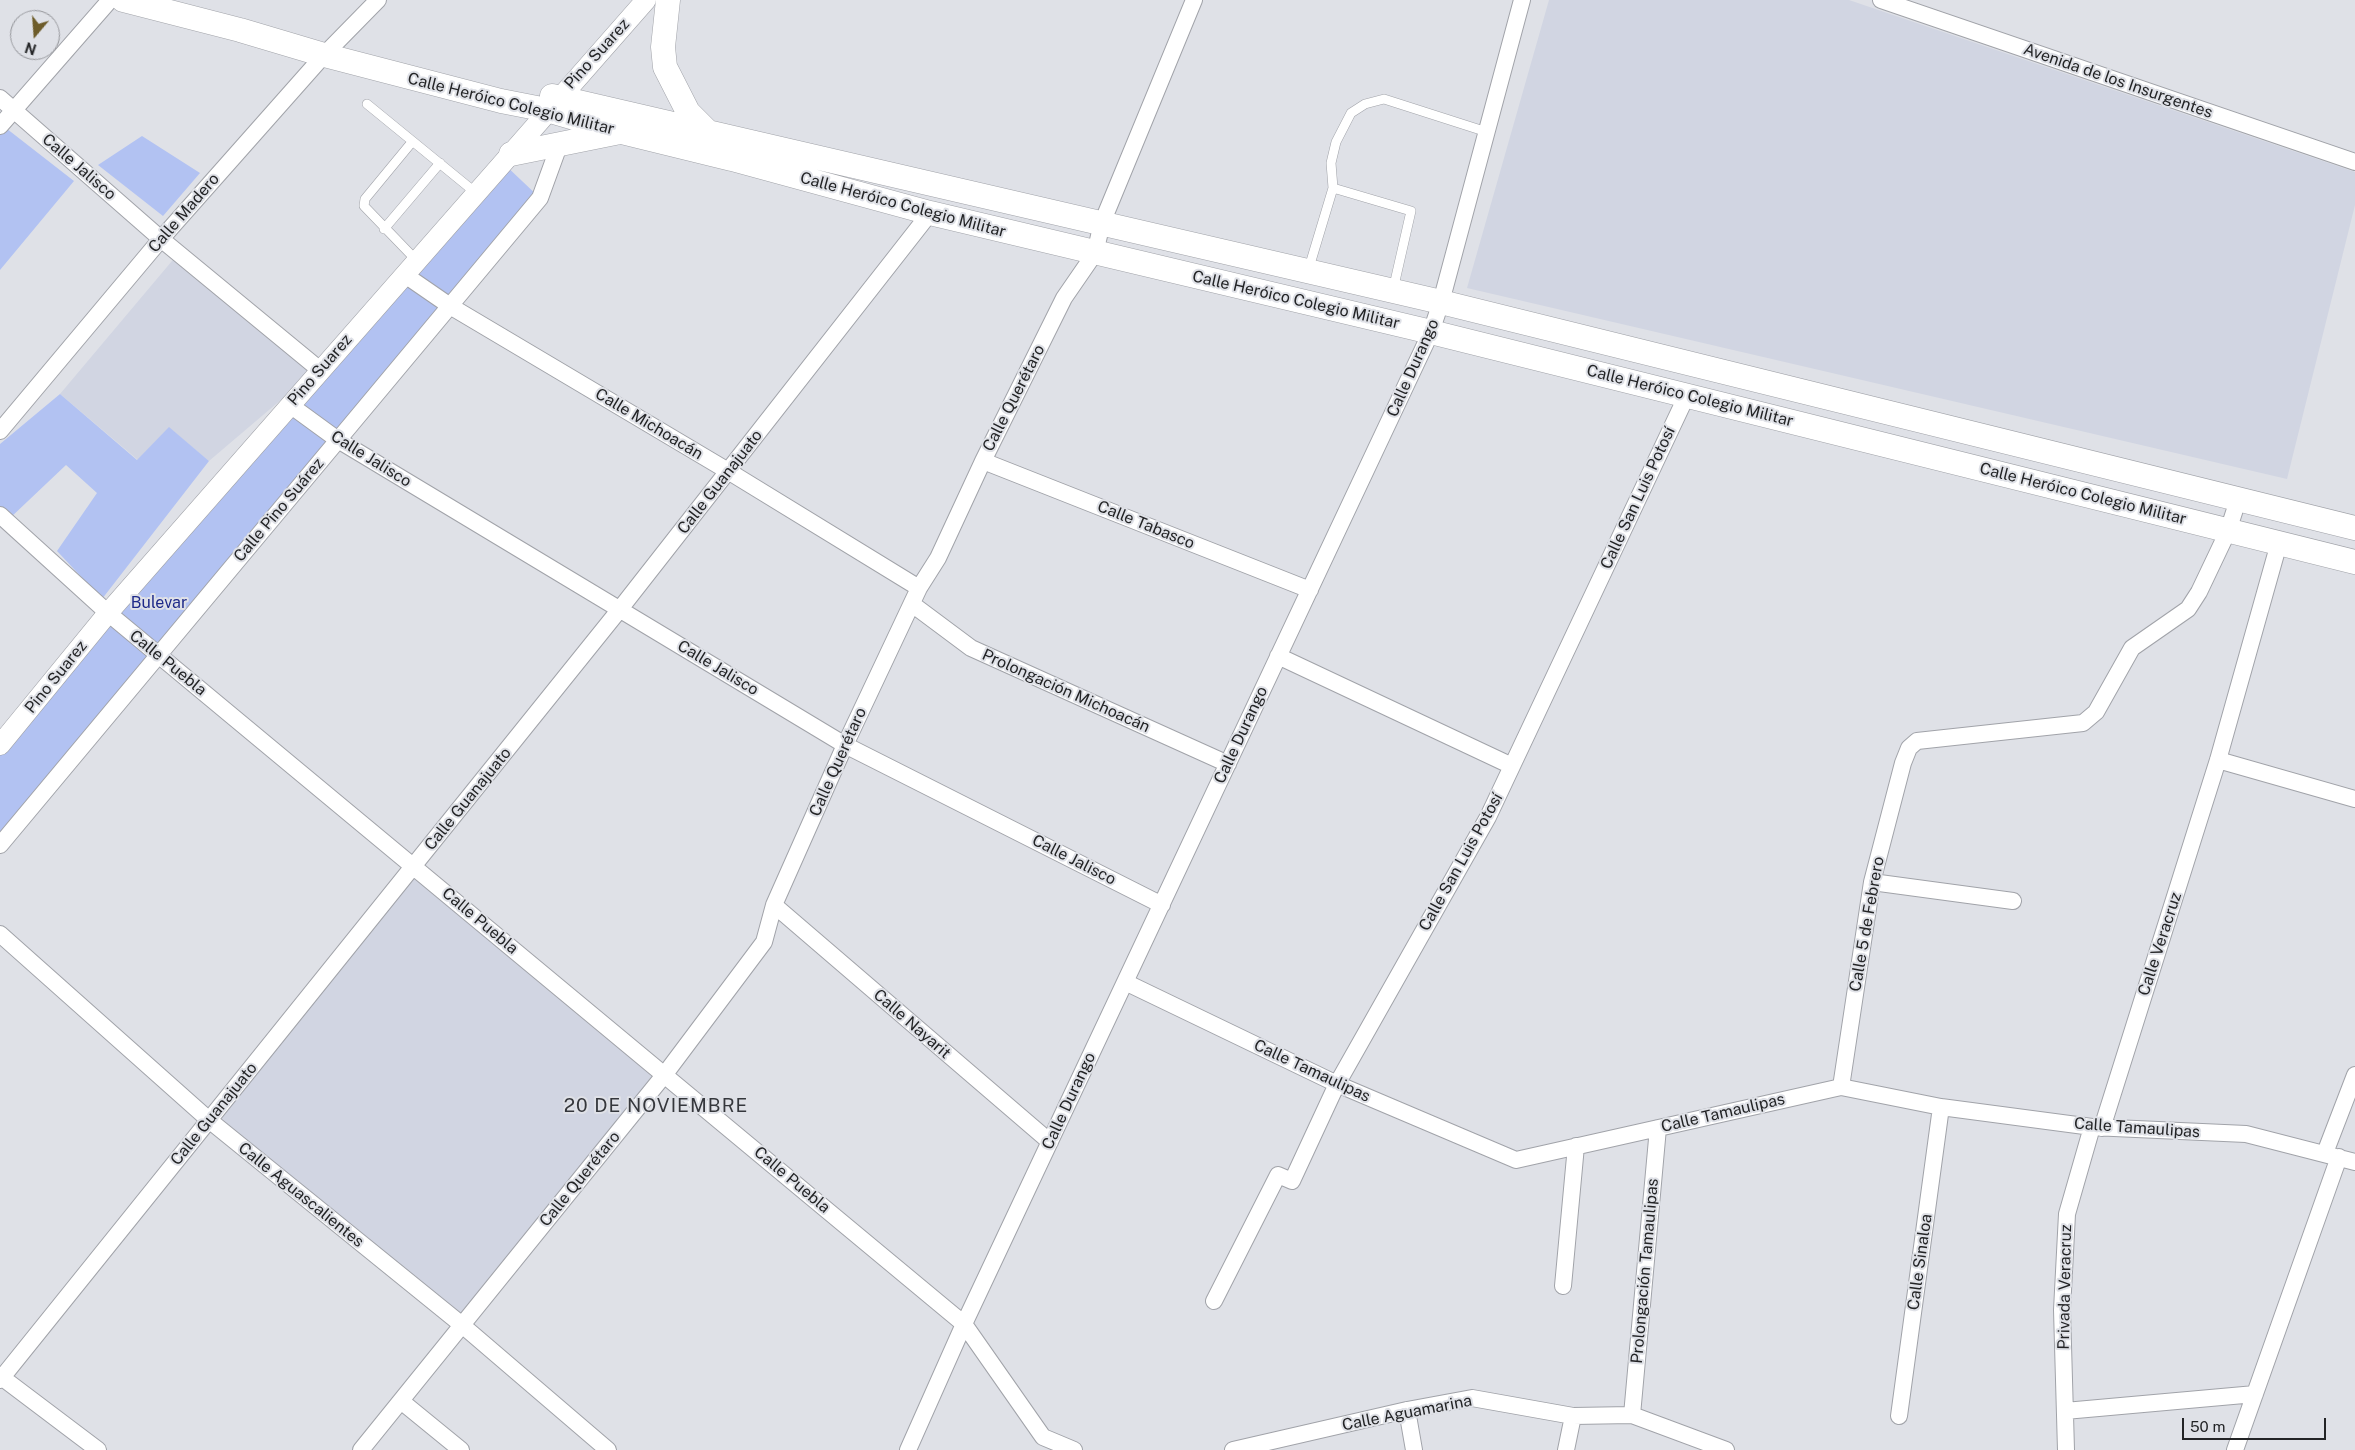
<!DOCTYPE html>
<html>
<head>
<meta charset="utf-8">
<style>
	body { margin:0 }
	#map { position:relative; width:2355px; height:1450px; overflow:hidden; background:#dfe1e7; font-family:"Public Sans",sans-serif }
	canvas { display:block }
	.north { position:absolute; left:10px; top:10px; width:50px; height:50px; box-sizing:border-box; background:#dfe1e7; border:1px solid #94959a; border-radius:50%; rotate:198deg; font-size:14px; font-weight:700; line-height:20px; text-align:center; color:#232426 }
	.north::after { content:''; display:block; margin:auto; width:18px; height:22px; background:#6d5c2a; clip-path:polygon(50% 0,100% 100%,50% 72%,0 100%) }
	.scale { position:absolute; left:2182px; top:1418px; width:144px; height:22px; box-sizing:border-box; border:2px solid #232426; border-top:0; padding-left:6px; font-size:15px; line-height:18px; white-space:nowrap; color:#232426; -webkit-text-stroke:4px #dfe1e7; paint-order:stroke }
</style>
</head>
<body>
<div id="map">
<canvas width="2355" height="1450"></canvas>
<div class="north">N</div>
<div class="scale">50 m</div>
</div>
<script>
const g = document.querySelector('canvas').getContext('2d');
g.lineJoin = 'round';
function paint(path, color) {
  g.fillStyle = color;
  g.fill(path, 'evenodd');
}
function shape(rows) {
  const path = new Path2D();
  for (const r of rows) {
    path.moveTo(r[0], r[1]);
    for (let i = 2; i < r.length; i += 2) path.lineTo(r[i], r[i + 1]);
  }
  return path;
}
function trace(path, color, width, dash) {
  g.strokeStyle = color;
  g.lineWidth = width;
  g.lineCap = dash ? 'butt' : 'round';
  g.setLineDash(dash || []);
  g.stroke(path);
}
function label(font, color, halo, rows, align = 'center') {
  g.font = font + ' "Public Sans",sans-serif';
  g.lineWidth = 4;
  g.setLineDash([]);
  g.textBaseline = 'middle';
  g.strokeStyle = halo;
  g.fillStyle = color;
  for (const [text, x, y, turn = 0] of rows) {
    g.save();
    g.translate(x, y);
    g.rotate((+turn || 0) * Math.PI / 180);
    g.textAlign = isNaN(turn) ? turn : align;
    if (halo) g.strokeText(text, 0, 0);
    g.fillText(text, 0, 0);
    g.restore();
  }
}
paint(shape([
	[1549,0,1849,0,2355,172,2355,205,2287,479,1467,288],
	[177,255,316,370,209,461,169,428,138,460,60,394],
	[414,866,665,1074,462,1325,209,1120]
]), '#d1d5e2');
paint(shape([
	[2,125,74,181,0,270,0,127],
	[142,136,200,173,163,216,98,165],
	[503,163,540,198,0,845,0,745],
	[60,394,137,460,169,427,209,461,102,599,57,551,97,493,66,465,9,519,0,511,0,444]
]), '#b2c2f2');
const service = shape([
	[367,104,476,193],
	[412,142,365,199,364,206,417,261],
	[1333,188,1331,163,1336,142,1351,113,1365,104,1384,99,1487,132],
	[384,229,440,163],
	[1308,271,1333,188,1411,211,1393,290]
]);
const minor = shape([
	[1881,0,2355,162],
	[0,98,161,239,320,370],
	[0,126,110,0],
	[405,275,450,306,728,471,919,588],
	[290,405,338,440,845,745,1162,905],
	[0,431,161,239,324,55,378,0],
	[983,461,1310,590],
	[0,515,108,613,964,1324,1043,1437,1074,1450],
	[912,604,971,648,1228,764],
	[1278,656,1512,766],
	[2218,760,2355,799],
	[0,845,540,198,560,143],
	[1872,882,2013,901],
	[774,905,1050,1142],
	[0,934,209,1120,462,1325,608,1450],
	[1125,982,1337,1084,1516,1160,1841,1087,1941,1107,2092,1127,2246,1134,2355,1162],
	[1841,1087,1872,882,1903,763,1909,748,1917,741,2083,723,2096,712,2132,648,2188,609,2199,592,2228,531,2238,500],
	[2102,1128,2218,760,2279,543],
	[2325,1153,2355,1075],
	[1563,1286,1576,1146],
	[1214,1301,1278,1175,1292,1181,1337,1084,1488,817,1687,395],
	[0,1376,98,1450],
	[0,1380,620,609,930,213],
	[401,1401,461,1450],
	[1407,1410,1414,1450],
	[2065,1411,2255,1394],
	[1632,1415,1658,1128],
	[1899,1416,1941,1107],
	[361,1450,665,1074,764,942,774,905,845,745,919,588,938,558,983,461,1064,298,1095,253,1102,223,1194,0],
	[908,1450,964,1324,1431,332,1441,302,1522,0],
	[1233,1450,1407,1410,1472,1398,1573,1416,1632,1415,1726,1450],
	[1566,1450,1573,1416],
	[2066,1450,2062,1310,2067,1214,2092,1127],
	[2235,1450,2339,1157]
]);
const tertiary = shape([
	[0,745,108,613,646,0]
]);
const secondary = shape([
	[123,0,240,30,324,55,501,101,547,110,622,132,732,159,930,213,1431,332,2355,562],
	[668,0,663,47,665,67,688,112,708,132],
	[552,96,1441,302,2355,528],
	[511,154,615,133]
]);
trace(service, '#a1a3a9', 10);
trace(minor, '#a1a3a9', 18);
trace(tertiary, '#a1a3a9', 21);
trace(secondary, '#a1a3a9', 25);
trace(service, '#fff', 9);
trace(minor, '#fff', 16);
trace(tertiary, '#fff', 20);
trace(secondary, '#fff', 24);
label('16px', '#232426', '#dfe1e7', [
	["Pino Suarez",597,54,-48],
	["Avenida de los Insurgentes",2118,81,19],
	["Calle Heróico Colegio Militar",511,104,14],
	["Calle Jalisco",79,167,41],
	["Calle Heróico Colegio Militar",903,205,15],
	["Calle Madero",184,213,-49],
	["Calle Heróico Colegio Militar",1296,300,13],
	["Calle Durango",1413,368,-66],
	["Pino Suarez",320,370,-49],
	["Calle Heróico Colegio Militar",1690,396,14],
	["Calle Querétaro",1014,398,-63],
	["Calle Michoacán",649,424,31],
	["Calle Jalisco",371,459,32],
	["Calle Guanajuato",720,482,-52],
	["Calle Heróico Colegio Militar",2083,494,14],
	["Calle San Luis Potosí",1638,498,-65],
	["Calle Pino Suárez",279,510,-50],
	["Calle Tabasco",1146,525,22],
	["Calle Puebla",168,663,39],
	["Calle Jalisco",718,668,31],
	["Pino Suarez",56,677,-51],
	["Prolongación Michoacán",1066,691,24],
	["Calle Durango",1241,735,-65],
	["Calle Querétaro",838,762,-66],
	["Calle Guanajuato",468,799,-51],
	["Calle Jalisco",1074,860,27],
	["Calle San Luis Potosí",1461,862,-61],
	["Calle Puebla",480,921,40],
	["Calle 5 de Febrero",1867,924,-80],
	["Calle Veracruz",2160,944,-72],
	["Calle Nayarit",912,1024,41],
	["Calle Tamaulipas",1312,1071,25],
	["Calle Durango",1069,1101,-65],
	["Calle Tamaulipas",1723,1113,-13],
	["Calle Guanajuato",214,1114,-51],
	["Calle Tamaulipas",2137,1128,4],
	["Calle Querétaro",580,1179,-51],
	["Calle Puebla",792,1180,40],
	["Calle Aguascalientes",301,1195,39],
	["Calle Sinaloa",1920,1262,-82],
	["Prolongación Tamaulipas",1645,1271,-85],
	["Privada Veracruz",2065,1287,-89],
	["Calle Aguamarina",1407,1413,-11]
]);
label('16px', '#1d2989', '#dfe1e7', [
	["Bulevar",159,603]
]);
g.letterSpacing = '1px';
label('19px', '#35373c', '#dfe1e7', [
	["20 DE NOVIEMBRE",656,1106]
]);
g.letterSpacing = '0px';
</script>
</body>
</html>
